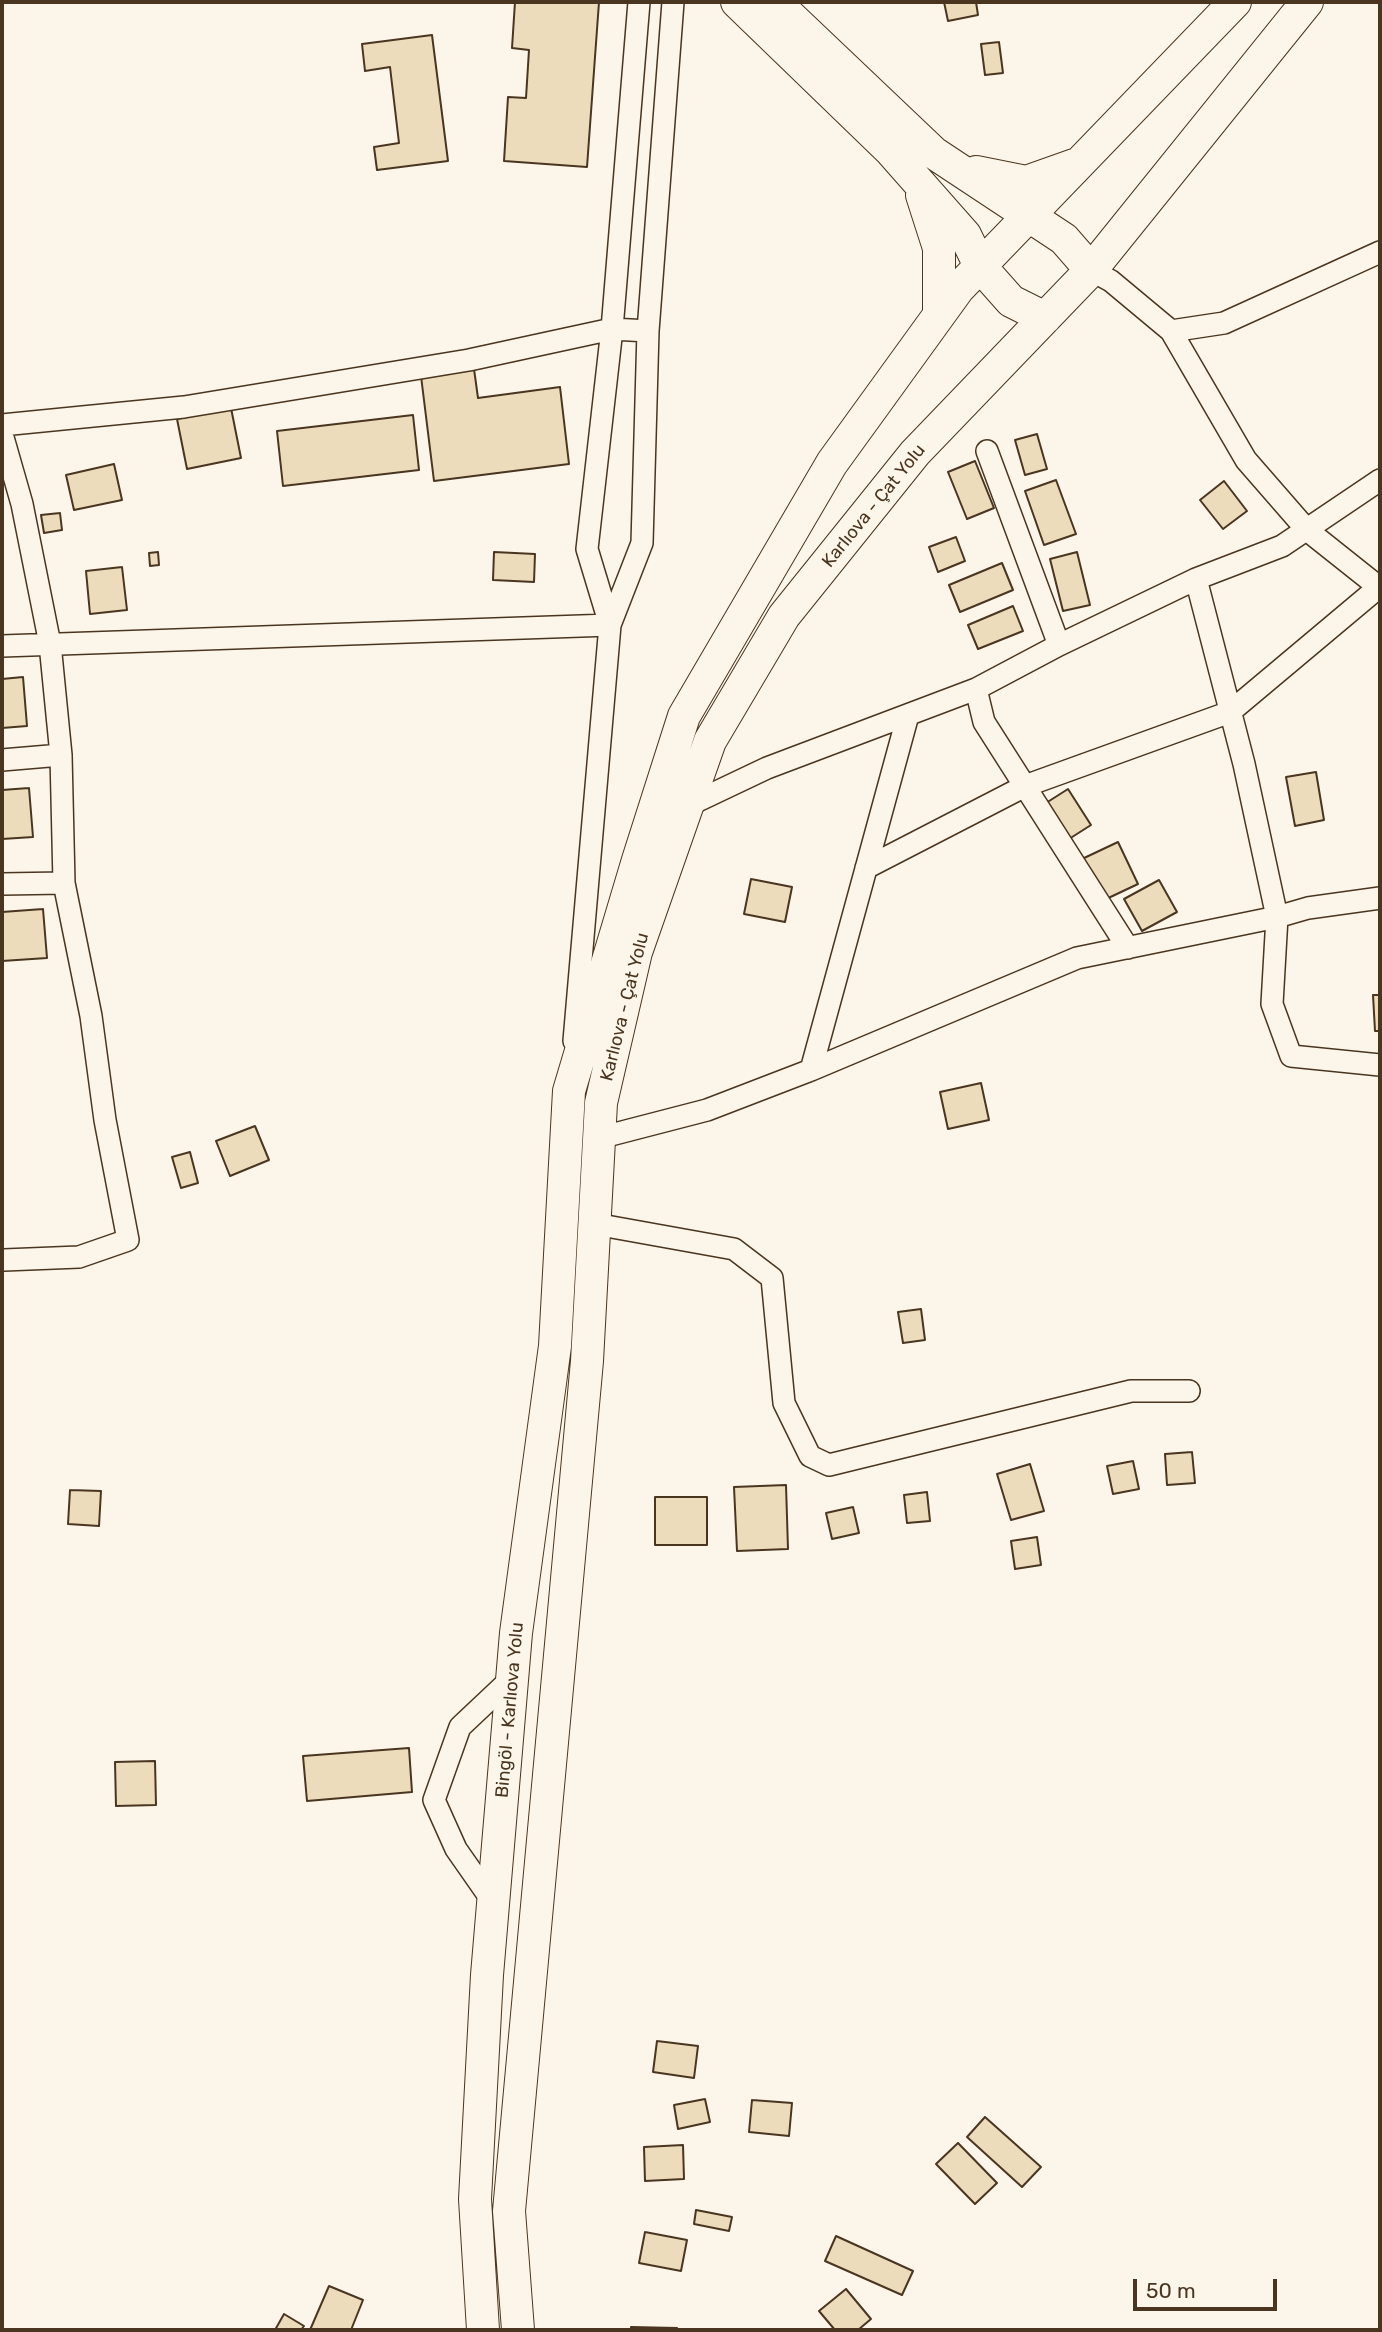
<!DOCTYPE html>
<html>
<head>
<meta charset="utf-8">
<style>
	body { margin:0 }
	#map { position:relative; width:1382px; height:2332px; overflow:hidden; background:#fbf6e9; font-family:Rubik,sans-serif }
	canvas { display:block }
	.frame { position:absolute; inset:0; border:4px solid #4a3520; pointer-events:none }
	.scale { position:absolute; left:1133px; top:2279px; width:144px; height:32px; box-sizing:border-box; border:4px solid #4a3520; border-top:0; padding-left:9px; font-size:21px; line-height:24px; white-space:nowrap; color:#4a3520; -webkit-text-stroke:5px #fbf6e9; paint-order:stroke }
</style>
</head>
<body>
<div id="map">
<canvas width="1382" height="2332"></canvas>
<div class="frame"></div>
<div class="scale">50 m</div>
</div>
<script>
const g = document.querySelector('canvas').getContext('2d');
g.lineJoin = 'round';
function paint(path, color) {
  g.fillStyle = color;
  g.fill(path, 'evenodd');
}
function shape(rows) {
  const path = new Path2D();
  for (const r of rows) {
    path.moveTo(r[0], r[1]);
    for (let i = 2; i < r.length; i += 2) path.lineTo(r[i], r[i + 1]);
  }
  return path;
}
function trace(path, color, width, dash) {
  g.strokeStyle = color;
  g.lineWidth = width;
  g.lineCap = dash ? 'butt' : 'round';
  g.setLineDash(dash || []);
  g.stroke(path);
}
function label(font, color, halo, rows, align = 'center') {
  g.font = font + ' Rubik,sans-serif';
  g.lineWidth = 5;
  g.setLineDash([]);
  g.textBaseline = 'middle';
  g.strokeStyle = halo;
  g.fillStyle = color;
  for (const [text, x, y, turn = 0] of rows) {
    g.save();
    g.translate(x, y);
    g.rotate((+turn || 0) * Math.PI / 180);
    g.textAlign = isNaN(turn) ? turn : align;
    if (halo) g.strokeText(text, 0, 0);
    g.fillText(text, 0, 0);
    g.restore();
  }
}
const building = shape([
	[515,2,599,2,587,167,504,161,508,97,526,98,529,50,512,48,515,2],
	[944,2,976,2,978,15,948,21,944,2],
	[432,35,448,161,377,170,374,147,399,143,390,67,365,71,362,44,432,35],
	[999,42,1003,73,985,75,981,44,999,42],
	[474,369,478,398,560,387,569,464,434,481,421,376,474,369],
	[231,408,241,458,187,469,177,419,231,408],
	[413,415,419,470,283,486,277,431,413,415],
	[1037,434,1047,469,1025,475,1015,440,1037,434],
	[975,461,994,508,967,519,948,472,975,461],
	[114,464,122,500,74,510,66,475,114,464],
	[1056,480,1076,534,1044,545,1025,491,1056,480],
	[1224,481,1247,511,1223,529,1200,500,1224,481],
	[60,513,62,530,44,533,41,515,60,513],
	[956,537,965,561,938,572,929,547,956,537],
	[158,552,159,565,150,566,149,553,158,552],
	[494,552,535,554,534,582,493,580,494,552],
	[1077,552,1090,605,1063,611,1050,559,1077,552],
	[1002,563,1013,590,960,612,949,585,1002,563],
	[122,567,127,610,90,614,86,571,122,567],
	[1013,606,1023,631,978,649,968,625,1013,606],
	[23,677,27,726,2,728,2,679,23,677],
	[1316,772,1324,820,1295,826,1286,777,1316,772],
	[29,788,33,837,2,839,2,790,29,788],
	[1068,789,1091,825,1069,839,1046,803,1068,789],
	[1118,842,1138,884,1102,901,1082,859,1118,842],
	[751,879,792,887,785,922,744,914,751,879],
	[1159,880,1177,912,1142,931,1124,899,1159,880],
	[43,909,47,958,2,961,2,912,43,909],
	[1373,995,1380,995,1380,1031,1375,1031,1373,995],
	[981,1083,989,1120,948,1129,940,1092,981,1083],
	[255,1126,269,1160,230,1176,216,1141,255,1126],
	[190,1152,198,1183,181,1188,172,1157,190,1152],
	[921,1309,925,1340,903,1343,898,1312,921,1309],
	[1192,1452,1195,1483,1167,1485,1165,1454,1192,1452],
	[1133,1461,1139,1489,1113,1494,1107,1466,1133,1461],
	[1030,1464,1044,1511,1011,1520,997,1474,1030,1464],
	[786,1485,788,1549,737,1551,734,1487,786,1485],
	[70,1490,101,1491,99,1526,68,1524,70,1490],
	[927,1492,930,1521,907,1523,904,1495,927,1492],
	[655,1497,707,1497,707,1545,655,1545,655,1497],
	[853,1507,859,1533,832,1539,826,1513,853,1507],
	[1037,1537,1041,1565,1015,1569,1011,1541,1037,1537],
	[409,1748,412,1792,307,1801,303,1756,409,1748],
	[155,1761,156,1805,116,1806,115,1762,155,1761],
	[657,2041,698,2046,694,2078,653,2072,657,2041],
	[705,2099,710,2122,678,2129,674,2105,705,2099],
	[752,2100,792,2103,789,2136,749,2132,752,2100],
	[985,2117,1041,2167,1022,2187,967,2137,985,2117],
	[958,2143,997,2183,975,2204,936,2164,958,2143],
	[683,2145,684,2179,645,2181,644,2147,683,2145],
	[696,2210,732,2217,729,2231,694,2224,696,2210],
	[645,2232,687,2240,681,2271,639,2263,645,2232],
	[836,2236,913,2271,902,2295,825,2261,836,2236],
	[329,2286,363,2300,351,2330,310,2330,329,2286],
	[846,2289,871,2319,858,2330,835,2330,819,2311,846,2289],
	[284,2314,304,2326,301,2330,275,2330,284,2314],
	[631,2327,677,2328,677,2330,631,2330,631,2327]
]);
paint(building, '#ecdcbc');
trace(building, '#4a3520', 2);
const minor = shape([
	[1091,270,1111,281,1171,331,1224,323,1380,252],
	[1171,331,1246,460,1307,530,1380,588],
	[2,425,184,407,469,360,612,329,648,331],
	[2,434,22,504,50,644,61,755,64,883,91,1016,105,1120,128,1240,79,1257,4,1260],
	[987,451,1059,645],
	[1196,579,1282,546,1380,480],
	[610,625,587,549,612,329,639,2],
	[2,646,610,625],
	[976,689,984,722,1128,948],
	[2,760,61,755],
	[687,806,767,768,976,689,1059,645,1196,579,1244,764,1277,917,1272,1004,1291,1056,1380,1065],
	[866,868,1025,786,1230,712,1379,587],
	[2,884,64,883],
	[574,1041,610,625,642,543,648,331,673,2],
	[811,1070,908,715],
	[599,1138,707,1110,811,1070,1077,958,1277,917,1308,908,1380,898],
	[595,1224,734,1249,772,1278,784,1403,810,1456,829,1465,1131,1391,1189,1391],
	[493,1902,456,1849,434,1800,460,1727,512,1678]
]);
const highway = shape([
	[737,2,890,150,965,235,980,266,1011,301,1045,318],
	[775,2,934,153,1064,239,1091,270],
	[976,172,1026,182,1074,165],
	[922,195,939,248,939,315],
	[483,2330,475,2199,487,1975,516,1633,555,1346,569,1091,638,860,684,716,832,463,958,289,1235,2],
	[518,2330,509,2211,587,1361,601,1103,636,952,710,741,784,616,915,453,1091,270,1307,2]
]);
trace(minor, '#4a3520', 24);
trace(highway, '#4a3520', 34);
trace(minor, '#fbf6e9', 21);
trace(highway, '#fbf6e9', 32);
label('18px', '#4a3520', '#fbf6e9', [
	["Karlıova - Çat Yolu",874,506,-51],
	["Karlıova - Çat Yolu",625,1007,-76],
	["Bingöl - Karlıova Yolu",510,1710,-85]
]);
</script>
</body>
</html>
